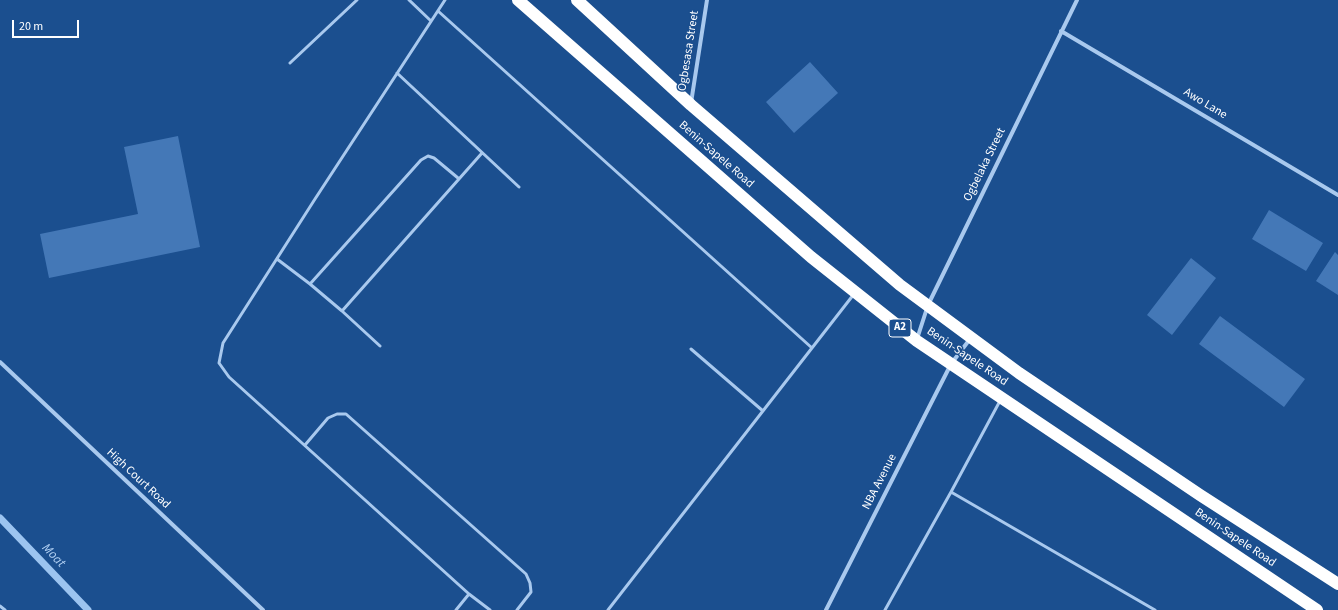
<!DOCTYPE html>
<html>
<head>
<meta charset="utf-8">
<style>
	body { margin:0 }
	#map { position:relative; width:1338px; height:610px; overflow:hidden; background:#1b4f8f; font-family:"Source Sans 3",sans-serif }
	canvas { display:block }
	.scale { position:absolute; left:12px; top:20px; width:67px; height:18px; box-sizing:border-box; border:2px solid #fff; border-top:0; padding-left:5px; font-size:12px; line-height:14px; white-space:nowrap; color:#fff; -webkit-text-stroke:3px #1b4f8f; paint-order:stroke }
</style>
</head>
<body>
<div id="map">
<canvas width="1338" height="610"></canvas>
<div class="scale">20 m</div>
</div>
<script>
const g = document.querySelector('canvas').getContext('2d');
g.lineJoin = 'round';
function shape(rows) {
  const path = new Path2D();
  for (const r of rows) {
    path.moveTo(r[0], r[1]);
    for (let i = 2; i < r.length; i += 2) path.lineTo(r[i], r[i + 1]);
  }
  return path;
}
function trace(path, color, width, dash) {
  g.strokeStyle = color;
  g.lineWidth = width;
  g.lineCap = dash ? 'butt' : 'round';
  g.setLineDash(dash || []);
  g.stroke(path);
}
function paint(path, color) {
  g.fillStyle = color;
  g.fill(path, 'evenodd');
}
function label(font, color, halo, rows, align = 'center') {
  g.font = font + ' "Source Sans 3",sans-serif';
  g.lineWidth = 3;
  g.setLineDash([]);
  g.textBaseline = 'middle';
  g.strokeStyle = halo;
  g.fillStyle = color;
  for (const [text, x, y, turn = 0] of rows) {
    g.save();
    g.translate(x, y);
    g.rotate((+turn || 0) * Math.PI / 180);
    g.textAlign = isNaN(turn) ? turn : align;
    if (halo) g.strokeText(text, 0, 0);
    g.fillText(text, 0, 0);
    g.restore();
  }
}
trace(shape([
	[0,518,88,610]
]), '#9cc4f0', 7);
paint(shape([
	[810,62,838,93,794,133,766,102],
	[178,136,200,247,49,278,40,234,138,214,124,147],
	[1269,210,1323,243,1306,271,1252,239],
	[1335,252,1338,255,1338,295,1316,281],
	[1191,258,1216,278,1172,335,1147,315],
	[1220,316,1305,379,1284,407,1199,344]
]), '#4478b7');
trace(shape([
	[409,0,431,21],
	[445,0,315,199,223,343,219,363,229,377,469,594],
	[438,11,812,348],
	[290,63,357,0],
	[397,73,519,187],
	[277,259,310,284,342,311,380,346],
	[310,284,421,160,428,156,434,158,458,178],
	[342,311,482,153],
	[691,349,763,411],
	[305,445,328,418,337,414,346,414,526,574,530,583,531,592,517,610],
	[951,492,1155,610],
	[0,606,5,610],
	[456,610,469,594,490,610],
	[608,610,854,294],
	[885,610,951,492,1001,399]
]), '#a9c9ee', 3);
trace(shape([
	[1061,31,1338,195],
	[691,103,707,0],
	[917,339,928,305,1077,0],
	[0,362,263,610],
	[826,610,951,364,970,339]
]), '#a9c9ee', 4);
trace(shape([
	[518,0,811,257,917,341,1317,610],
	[577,0,691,105,900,285,1019,373,1200,495,1338,584]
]), '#fff', 12);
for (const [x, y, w] of [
	[900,328,22]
]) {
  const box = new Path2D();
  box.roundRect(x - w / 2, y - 9, w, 18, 3);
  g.fillStyle = '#1b4f8f';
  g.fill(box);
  trace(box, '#fff', 1);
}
label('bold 11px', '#fff', null, [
	["A2",900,328]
]);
label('12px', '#fff', '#1b4f8f', [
	["Ogbesasa Street",689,51,-81],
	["Awo Lane",1205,104,31],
	["Benin-Sapele Road",716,155,41],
	["Ogbelaka Street",985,165,-64],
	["Benin-Sapele Road",967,357,34],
	["High Court Road",138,479,43],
	["NBA Avenue",880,482,-63],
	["Benin-Sapele Road",1235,538,34]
]);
label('italic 13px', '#b5d3f5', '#1b4f8f', [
	["Moat",53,556,46]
]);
</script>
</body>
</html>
